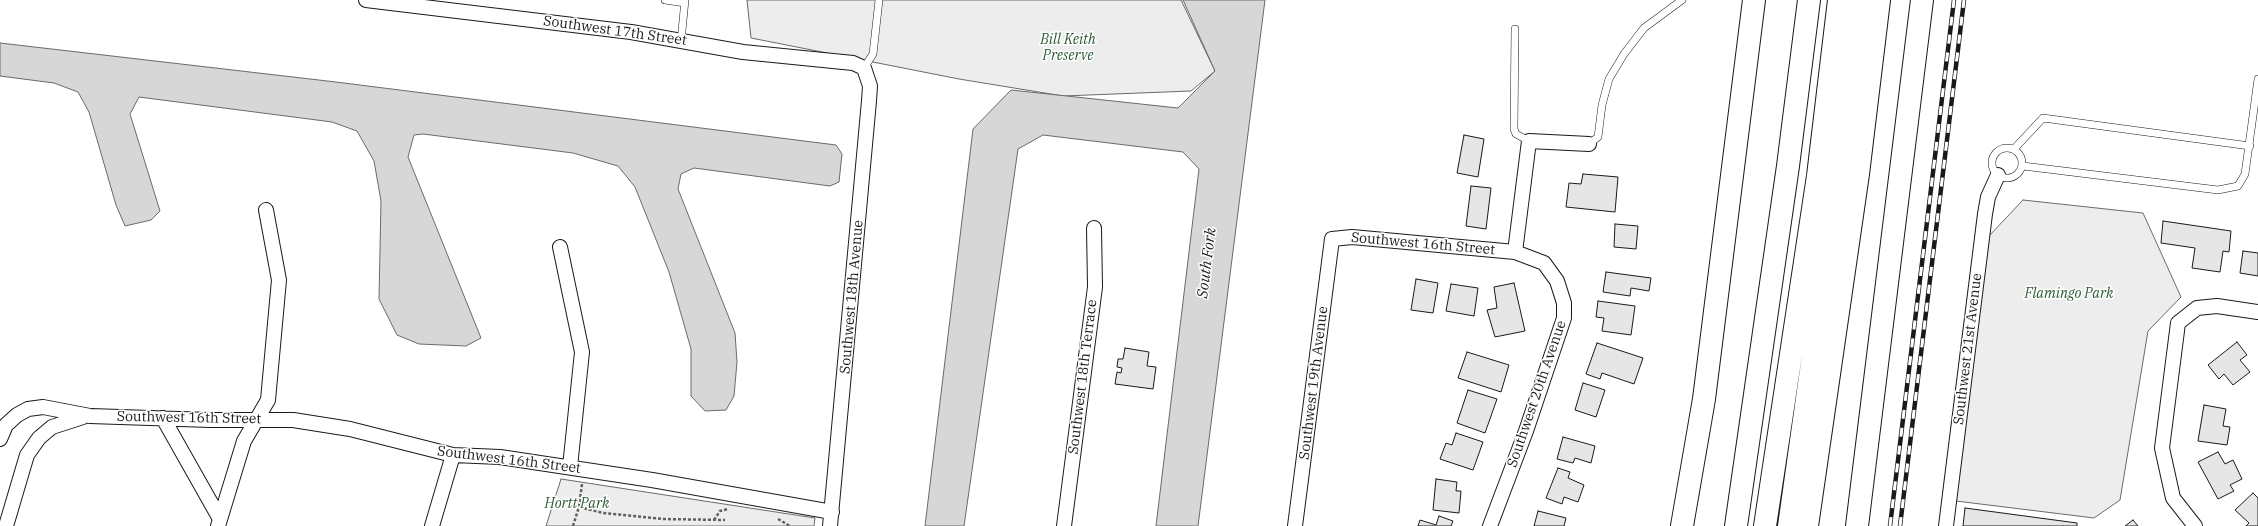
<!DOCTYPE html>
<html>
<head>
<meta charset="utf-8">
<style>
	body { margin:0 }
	canvas { display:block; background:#fff }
</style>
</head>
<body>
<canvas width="2258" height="526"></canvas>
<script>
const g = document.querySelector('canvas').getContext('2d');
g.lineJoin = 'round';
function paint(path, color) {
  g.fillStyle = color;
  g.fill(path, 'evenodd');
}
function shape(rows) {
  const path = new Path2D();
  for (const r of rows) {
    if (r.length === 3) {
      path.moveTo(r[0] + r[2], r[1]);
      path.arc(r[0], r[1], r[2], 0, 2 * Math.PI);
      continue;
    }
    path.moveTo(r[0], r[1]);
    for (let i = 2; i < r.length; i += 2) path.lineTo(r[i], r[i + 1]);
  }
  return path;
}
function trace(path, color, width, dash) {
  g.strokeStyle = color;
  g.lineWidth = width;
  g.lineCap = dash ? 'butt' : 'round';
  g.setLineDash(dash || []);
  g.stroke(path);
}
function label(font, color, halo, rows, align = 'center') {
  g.font = font + ' "IBM Plex Serif",serif';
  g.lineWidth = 3;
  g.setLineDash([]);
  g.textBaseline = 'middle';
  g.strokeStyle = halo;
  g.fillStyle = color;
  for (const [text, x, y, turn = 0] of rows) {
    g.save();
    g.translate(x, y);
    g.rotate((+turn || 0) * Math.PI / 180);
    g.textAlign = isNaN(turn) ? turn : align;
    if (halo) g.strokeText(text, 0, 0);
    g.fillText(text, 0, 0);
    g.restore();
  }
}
const built = shape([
	[747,0,1181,0,1215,71,1191,91,1063,96,959,79,751,38,747,0],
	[2023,200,2143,213,2181,297,2148,331,2120,500,2094,518,1956,501,1989,236,2023,200],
	[561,479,815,518,814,526,546,526,561,479]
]);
paint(built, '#ededed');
trace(built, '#6a6a6a', 1);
const water = shape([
	[1183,0,1265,0,1198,526,1156,526,1199,169,1183,152,1043,135,1018,149,964,526,925,526,973,129,1011,90,1178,108,1215,71,1183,0],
	[0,43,336,82,836,145,842,154,839,182,830,186,694,168,681,174,678,189,735,333,737,362,734,396,726,410,705,411,691,396,691,349,669,272,635,187,618,166,573,153,423,134,414,135,408,157,481,338,466,346,419,344,397,335,379,299,381,201,374,161,357,131,332,122,139,97,130,114,160,211,151,220,125,226,116,205,89,112,78,92,54,83,0,76,0,43]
]);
paint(water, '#d7d7d7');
trace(water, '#6a6a6a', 1);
const building = shape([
	[1464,135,1484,139,1478,177,1457,173,1464,135],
	[1583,174,1618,177,1615,212,1566,207,1569,183,1581,184,1583,174],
	[1471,186,1491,188,1486,229,1466,226,1471,186],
	[2163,221,2231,231,2229,252,2223,251,2220,272,2192,268,2195,248,2161,243,2163,221],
	[1615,224,1638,226,1636,249,1614,247,1615,224],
	[2243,251,2258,253,2258,276,2240,273,2243,251],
	[1606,272,1651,278,1649,291,1631,288,1630,296,1603,292,1606,272],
	[1416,279,1438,283,1433,313,1411,310,1416,279],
	[1514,283,1525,331,1495,337,1487,310,1497,308,1494,287,1514,283],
	[1451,284,1478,288,1474,316,1446,311,1451,284],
	[1598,301,1635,306,1631,335,1602,331,1604,318,1596,317,1598,301],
	[2237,342,2247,355,2240,360,2250,372,2233,385,2224,374,2219,379,2208,365,2237,342],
	[1597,343,1643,358,1634,384,1602,373,1600,379,1586,374,1597,343],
	[1125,348,1149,352,1147,366,1156,367,1153,389,1115,384,1117,372,1121,373,1122,368,1117,367,1118,359,1123,359,1125,348],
	[1467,352,1509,365,1501,392,1458,378,1467,352],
	[1583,383,1605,390,1596,417,1575,410,1583,383],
	[1468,390,1497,399,1485,433,1457,423,1468,390],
	[2204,405,2226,409,2223,426,2230,427,2227,445,2198,441,2204,405],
	[1456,433,1483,442,1473,470,1440,459,1446,443,1452,445,1456,433],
	[1563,437,1595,446,1591,463,1575,458,1573,463,1557,459,1563,437],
	[2218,452,2225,464,2233,460,2242,479,2230,485,2234,491,2218,499,2198,462,2218,452],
	[1558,468,1570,472,1568,478,1584,485,1578,502,1564,497,1562,504,1546,498,1558,468],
	[1436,479,1457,482,1456,491,1461,491,1459,513,1433,510,1436,479],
	[2253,493,2258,498,2258,526,2246,526,2249,523,2235,510,2253,493],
	[1965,508,2077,523,2077,526,1963,526,1965,508],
	[1538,511,1566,518,1564,526,1534,526,1538,511],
	[1439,516,1453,521,1451,526,1418,526,1420,520,1436,525,1439,516],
	[2133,520,2138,526,2125,526,2133,520]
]);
paint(building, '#e6e6e6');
trace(building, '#1a1a1a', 1);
const service = shape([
	[665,0,685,3],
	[1515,29,1514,129,1516,134,1529,141],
	[681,41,685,0],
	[864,68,873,54,879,0],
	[1589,144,1598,137,1602,105,1609,79,1624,54,1644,28,1682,0],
	[2007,163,15],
	[2014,149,2043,118,2250,146],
	[2023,166,2218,190,2238,186,2245,174,2258,79]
]);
const minor = shape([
	[366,0,631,32,743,52,853,63,864,68,870,86,869,101,830,526],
	[560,247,582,352,570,467],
	[1515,252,1529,141,1589,144],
	[163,418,220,519],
	[0,439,6,425,17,415,28,409,43,407,90,416,210,420,293,420,350,429,453,455,500,457,652,480,832,512],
	[6,526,27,455,39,438,52,427,83,417],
	[218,526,244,441,268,400,279,280,266,210],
	[432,526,453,455],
	[1064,526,1095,287,1094,228],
	[1295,526,1332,239,1352,237,1515,252,1544,263,1557,281,1564,303,1564,318,1526,431,1490,526],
	[1946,526,1985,214,1988,197,1998,175],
	[2195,526,2173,498,2162,448,2178,323,2197,308,2217,306,2258,312]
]);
const motorway = shape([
	[1682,526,1704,399,1754,0],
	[1736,526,1788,166,1809,0],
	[1765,526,1818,176,1839,0],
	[1789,526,1839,172,1860,0],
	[1807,526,1858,174,1879,0],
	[1857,526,1922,0]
]);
trace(service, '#1a1a1a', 8);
trace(minor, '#1a1a1a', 16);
trace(motorway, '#1a1a1a', 24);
trace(shape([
	[579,507,603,513,663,519,725,520],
	[778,519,790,526],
	[714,520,720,511,728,509],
	[573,526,579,507,582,484]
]), '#5f5f5f', 2.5, [3, 2]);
trace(service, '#fff', 7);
trace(minor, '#fff', 14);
trace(motorway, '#fff', 22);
const rail = shape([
	[1890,526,1954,0],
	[1900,526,1964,0]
]);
trace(rail, '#1a1a1a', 4.5);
trace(rail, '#fff', 3, [9]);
label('14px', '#1a1a1a', '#fff', [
	["Southwest 17th Street",615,31,8],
	["Southwest 16th Street",1423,244,5],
	["Southwest 18th Avenue",852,297,-85],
	["Southwest 21st Avenue",1968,349,-83],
	["Southwest 18th Terrace",1083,377,-83],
	["Southwest 19th Avenue",1314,383,-83],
	["Southwest 20th Avenue",1537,394,-71],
	["Southwest 16th Street",189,418,1],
	["Southwest 16th Street",509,460,7]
]);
label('italic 14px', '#2b5a34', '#fff', [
	["Bill Keith",1068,40],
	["Preserve",1068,56],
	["Flamingo Park",2069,294],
	["Hortt Park",577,504]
]);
label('italic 15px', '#1a1a1a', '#fff', [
	["South Fork",1207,263,-83]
]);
</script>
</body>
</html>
